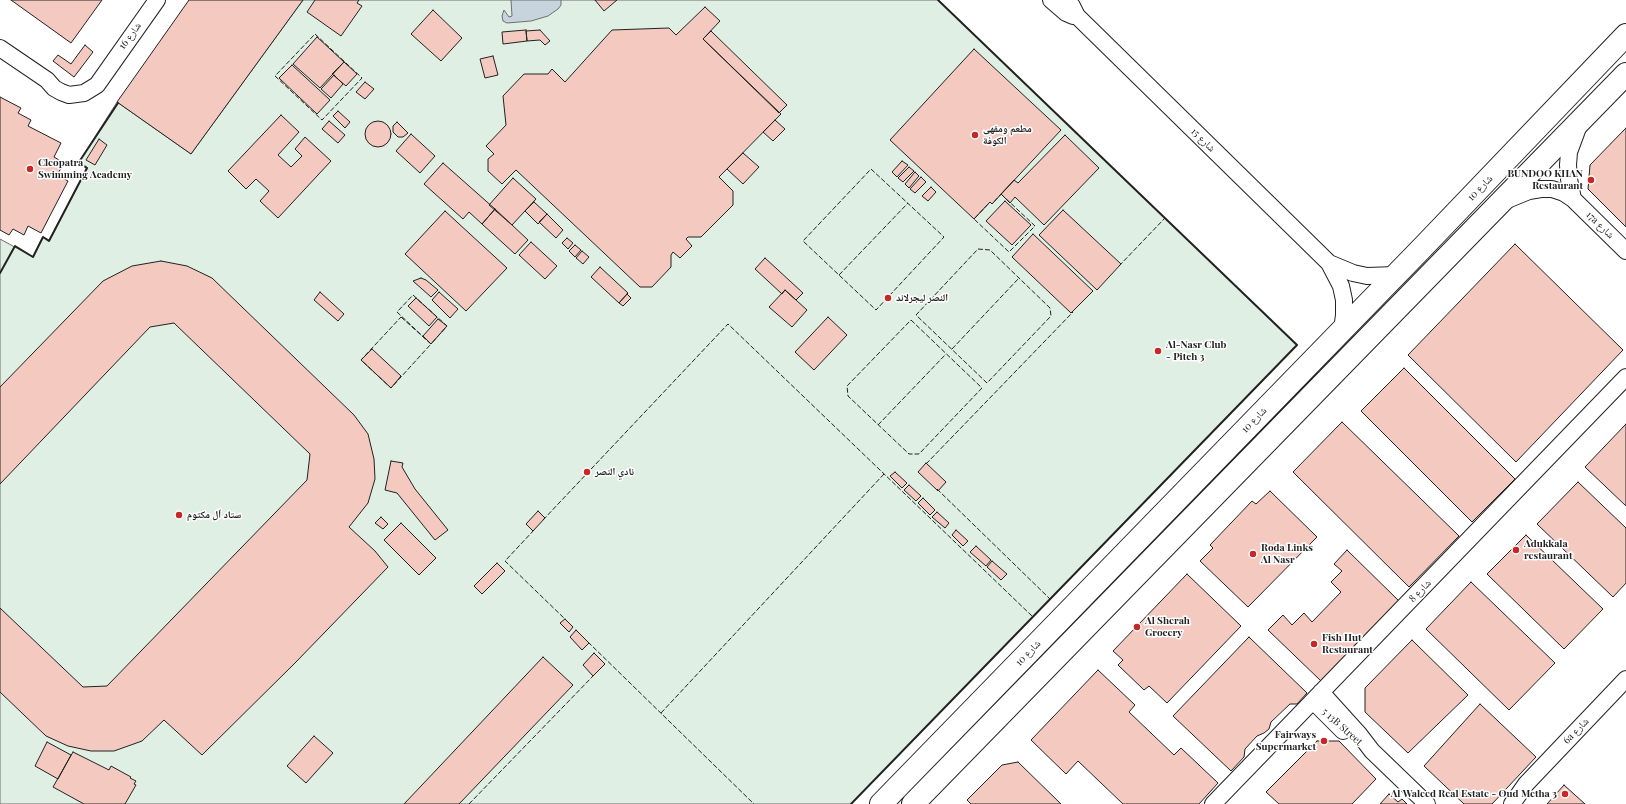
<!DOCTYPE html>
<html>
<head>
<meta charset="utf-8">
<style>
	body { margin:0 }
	canvas { display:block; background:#fff }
</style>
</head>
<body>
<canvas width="1626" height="804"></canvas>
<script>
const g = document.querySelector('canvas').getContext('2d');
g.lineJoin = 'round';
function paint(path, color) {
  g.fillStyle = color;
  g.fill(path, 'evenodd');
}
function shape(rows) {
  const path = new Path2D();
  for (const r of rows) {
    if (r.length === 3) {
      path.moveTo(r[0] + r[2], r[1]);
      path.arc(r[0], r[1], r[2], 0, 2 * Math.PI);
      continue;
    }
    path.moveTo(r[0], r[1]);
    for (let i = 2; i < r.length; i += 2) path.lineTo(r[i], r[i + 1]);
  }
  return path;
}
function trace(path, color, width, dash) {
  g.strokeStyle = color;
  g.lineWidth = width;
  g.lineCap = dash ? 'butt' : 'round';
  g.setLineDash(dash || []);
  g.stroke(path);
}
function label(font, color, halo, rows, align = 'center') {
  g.font = font + ' "Playfair Display","Noto Naskh Arabic",serif';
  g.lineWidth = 3;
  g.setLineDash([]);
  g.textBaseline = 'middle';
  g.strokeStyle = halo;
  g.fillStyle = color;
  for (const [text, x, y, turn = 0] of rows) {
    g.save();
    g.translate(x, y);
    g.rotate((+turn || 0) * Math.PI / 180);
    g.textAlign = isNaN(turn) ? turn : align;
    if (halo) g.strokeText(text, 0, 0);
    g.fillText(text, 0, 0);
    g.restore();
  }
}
const green = shape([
	[303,0,938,0,1297,345,851,804,0,804,0,239,33,257,43,237,49,240,87,169,79,162,117,102,191,154,303,0]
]);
paint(green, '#e0efe3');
trace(green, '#6f6f6f', 1);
const water = shape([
	[511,0,561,0,561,5,558,9,548,16,531,21,507,23,503,21,502,16,504,10,509,17,512,16,511,0]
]);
paint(water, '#c7d3dd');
trace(water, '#6f6f6f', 1);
const building = shape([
	[11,0,102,0,71,43,11,0],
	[189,0,303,0,191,154,117,102,189,0],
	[315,0,359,0,357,3,362,6,341,36,307,12,315,0],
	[595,0,617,0,604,11,595,0],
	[705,7,720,21,703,39,781,114,719,177,733,191,733,205,701,237,688,237,686,239,692,246,680,258,673,252,671,255,671,267,652,287,640,287,516,170,502,184,488,171,488,159,494,154,486,146,506,125,503,96,524,74,548,74,552,69,565,82,612,30,669,28,676,35,705,7],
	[433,10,462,38,441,61,411,34,433,10],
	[526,30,527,41,503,44,502,32,526,30],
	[540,30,550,41,545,45,540,40,527,41,526,31,540,30],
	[711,31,787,105,779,113,703,39,711,31],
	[317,37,344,62,320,88,293,64,317,37],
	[85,45,93,52,74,77,53,61,58,55,71,64,85,45],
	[974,49,1061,130,992,204,990,202,974,219,890,140,974,49],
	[493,56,498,75,485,78,480,59,493,56],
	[344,62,357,74,346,86,332,74,344,62],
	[292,65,330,100,317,114,279,78,292,65],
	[334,75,343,84,331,98,321,89,334,75],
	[365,82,374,89,365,99,356,92,365,82],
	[0,97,21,108,18,113,31,120,28,126,61,143,54,157,64,163,57,175,68,181,41,233,28,226,24,235,13,229,9,235,0,230,0,97],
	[338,111,350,122,345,128,333,116,338,111],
	[281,115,299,132,278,155,291,167,302,156,295,149,305,137,331,161,278,218,260,201,269,191,256,179,246,189,228,171,281,115],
	[775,120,785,129,773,141,763,132,775,120],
	[329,121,345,135,338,143,322,129,329,121],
	[378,134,13],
	[397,122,408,133,403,137,398,137,393,132,393,126,397,122],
	[1626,128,1626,227,1588,189,1590,165,1626,128],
	[411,134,435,156,420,173,396,151,411,134],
	[1065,135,1099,168,1044,225,1015,197,1010,203,1001,194,1014,180,1018,183,1065,135],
	[99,139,107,145,95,165,86,160,99,139],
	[743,153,759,167,743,184,727,169,743,153],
	[902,161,908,165,897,177,892,172,902,161],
	[443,163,495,209,482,224,469,212,463,219,424,184,443,163],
	[909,167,914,171,903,182,898,178,909,167],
	[915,172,919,176,909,188,905,184,915,172],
	[921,177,926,182,915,193,910,189,921,177],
	[513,178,536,199,512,225,489,205,513,178],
	[931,187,936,192,928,201,922,196,931,187],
	[1005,201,1031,225,1012,245,986,221,1005,201],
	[534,202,547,214,538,224,525,211,534,202],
	[495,209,528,240,515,254,482,224,495,209],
	[1063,210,1121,264,1097,290,1039,235,1063,210],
	[445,211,507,268,466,311,405,254,445,211],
	[547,214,563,230,556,238,539,222,547,214],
	[1033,234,1093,291,1071,313,1012,257,1033,234],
	[567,238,573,243,568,249,562,243,567,238],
	[531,242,557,266,545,279,519,255,531,242],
	[1515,244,1623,350,1516,462,1408,355,1515,244],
	[575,245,581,250,575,257,569,251,575,245],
	[582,251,589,257,583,264,576,258,582,251],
	[765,258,803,293,796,300,785,290,782,294,755,269,765,258],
	[161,261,187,266,212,278,354,415,368,434,374,459,375,479,368,503,349,527,375,551,388,567,295,663,202,755,164,720,142,741,114,751,91,751,68,746,46,736,0,692,0,608,83,687,107,686,307,480,310,454,174,323,150,327,0,484,0,387,103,281,132,266,161,261],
	[600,267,628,293,619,303,591,277,600,267],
	[421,278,426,280,438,290,431,297,413,281,421,278],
	[785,290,807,310,792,327,769,307,785,290],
	[320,292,344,314,338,321,314,300,320,292],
	[439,292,458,309,450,318,432,300,439,292],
	[627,294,631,298,623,306,619,303,627,294],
	[416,298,437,317,429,326,408,306,416,298],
	[828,317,847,335,814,370,795,352,828,317],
	[438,319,447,326,431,344,423,336,438,319],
	[372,349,401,376,391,388,361,360,372,349],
	[1404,368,1515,479,1472,522,1361,411,1404,368],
	[1342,422,1459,536,1409,587,1293,472,1342,422],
	[1626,424,1626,506,1585,467,1626,424],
	[391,461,403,463,402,467,415,489,448,530,435,540,397,493,385,490,391,461],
	[926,463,946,482,938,491,918,472,926,463],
	[895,472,907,483,902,488,890,476,895,472],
	[1578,482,1626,528,1626,583,1613,597,1537,524,1578,482],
	[909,485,921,496,916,501,904,490,909,485],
	[1270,491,1317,537,1248,607,1200,561,1213,548,1210,545,1252,501,1256,504,1270,491],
	[923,498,935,510,930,515,918,503,923,498],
	[538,511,545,518,533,531,526,524,538,511],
	[937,512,949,523,945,528,932,517,937,512],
	[381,517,388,524,383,529,375,523,381,517],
	[401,523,436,558,419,575,384,540,401,523],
	[956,530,968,541,963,546,952,535,956,530],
	[1526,535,1603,609,1564,649,1487,574,1526,535],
	[976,546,991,560,986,566,970,552,976,546],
	[1347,550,1399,601,1321,681,1268,630,1283,615,1292,625,1304,613,1312,622,1341,592,1331,582,1342,571,1334,564,1347,550],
	[992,561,1007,574,1001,580,987,567,992,561],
	[497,563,505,571,482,594,474,586,497,563],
	[1187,574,1241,626,1167,703,1149,686,1144,690,1118,665,1123,660,1113,651,1187,574],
	[1471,582,1555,663,1509,710,1426,629,1471,582],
	[565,619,573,627,569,632,560,623,565,619],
	[576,630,589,643,582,650,570,637,576,630],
	[1249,637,1307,693,1297,704,1290,704,1271,722,1269,729,1264,733,1257,736,1245,749,1244,757,1231,771,1173,716,1249,637],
	[1412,640,1468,695,1408,753,1365,712,1365,688,1412,640],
	[594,653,605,664,593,676,583,665,594,653],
	[543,657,573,685,459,804,404,804,543,657],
	[1098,670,1135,705,1129,712,1174,755,1181,748,1218,783,1199,804,1123,804,1078,761,1066,774,1031,740,1098,670],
	[1480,704,1536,757,1492,804,1464,804,1424,766,1480,704],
	[314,736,333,753,306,783,287,766,314,736],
	[1317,741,1339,741,1376,779,1352,804,1279,804,1266,792,1317,741],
	[47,742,71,755,58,779,35,766,47,742],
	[73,752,109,770,111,766,131,777,130,778,136,781,134,784,136,785,125,804,84,804,53,787,73,752],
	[1018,762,1061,804,971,804,967,800,1002,765,1018,762],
	[1564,785,1585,804,1547,804,1564,785],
	[1389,794,1398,802,1402,799,1407,804,1380,804,1389,794]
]);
paint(building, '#f3c9c0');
trace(building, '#222', 1);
const street = shape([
	[1051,0,1066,13,1073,16],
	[1066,0,1072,6,1077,16,1329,263,1341,286,1344,300,1344,315,1342,330],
	[0,48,47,80,54,88,61,92,69,95,84,93,97,85,157,0],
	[1573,199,1569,179,1568,165,1569,152,1579,125],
	[1507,200,1529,191,1541,189,1552,189,1564,193,1573,199,1626,251],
	[1329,263,1353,273,1367,276,1396,275],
	[1321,692,1359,734,1372,751,1427,804],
	[1313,701,1343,731],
	[1213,804,1626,377],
	[1512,804,1526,784,1626,679]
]);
const secondary = shape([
	[881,804,1423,247,1626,35],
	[913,804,1626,74]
]);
trace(street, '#222', 18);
trace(secondary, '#222', 24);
trace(street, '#fff', 16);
trace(secondary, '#fff', 22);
trace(shape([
	[315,34,362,78,322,120,275,76,315,34],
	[871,169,944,237,876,310,803,241,871,169],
	[1001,194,1035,226,1009,252,974,219,990,202,992,204,1001,194],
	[978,249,990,250,1050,308,1051,316,987,383,916,315,978,249],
	[1119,266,1165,218],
	[839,275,908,203],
	[413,295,447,326,431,344,397,312,413,295],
	[401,317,431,344,391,388,361,360,401,317],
	[911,320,982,388,919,454,909,454,848,396,847,386,911,320],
	[952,349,1019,278],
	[878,425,946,354],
	[926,464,1073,312],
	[937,489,1050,599],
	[543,520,728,324,1033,617],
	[534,530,505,561,567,621],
	[588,642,754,804],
	[661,713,884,474],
	[469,804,594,675]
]), '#222', 1, [5, 2]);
trace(shape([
	[0,273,15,246,33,257,43,237,49,241,87,168,79,162,118,103],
	[851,804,1297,345,938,0]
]), '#222', 2);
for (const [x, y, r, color] of [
	[975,135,4,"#c62828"],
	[30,169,4,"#c62828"],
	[1591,180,4,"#c62828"],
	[888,298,4,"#c62828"],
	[1158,351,4,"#c62828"],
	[587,472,4,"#c62828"],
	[179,515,4,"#c62828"],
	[1516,550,4,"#c62828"],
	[1253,554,4,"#c62828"],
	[1137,627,4,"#c62828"],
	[1314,644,4,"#c62828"],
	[1324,741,4,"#c62828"],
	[1565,794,4,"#c62828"]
]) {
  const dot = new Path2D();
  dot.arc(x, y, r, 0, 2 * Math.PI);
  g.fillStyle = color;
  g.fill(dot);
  trace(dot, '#fff', 1.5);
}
label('10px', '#222', '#fff', [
	["شارع 16",130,36,-54],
	["شارع 15",1203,140,44],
	["شارع 10",1480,188,-46],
	["17a شارع",1600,225,44],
	["شارع 10",1254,420,-46],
	["شارع 8",1420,591,-46],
	["شارع 10",1028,653,-46],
	["5 13B Street",1342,727,42],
	["6a شارع",1576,731,-46]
]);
label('bold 10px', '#222', '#fff', [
	["مطعم ومقهى",983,129],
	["الكوفة",983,141],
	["Cleopatra",38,163],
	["Swimming Academy",38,175],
	["BUNDOO KHAN",1583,174,"right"],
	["Restaurant",1583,186,"right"],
	["النصر ليجرلاند",896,298],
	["Al-Nasr Club",1166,345],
	["- Pitch 3",1166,357],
	["نادي النصر",595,472],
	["ستاد اّل مكتوم",187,515],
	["Adukkala",1524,544],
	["restaurant",1524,556],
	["Roda Links",1261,548],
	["Al Nasr",1261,560],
	["Al Sherah",1145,621],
	["Grocery",1145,633],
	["Fish Hut",1322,638],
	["Restaurant",1322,650],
	["Fairways",1316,735,"right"],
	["Supermarket",1316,747,"right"],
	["Al Waleed Real Estate - Oud Metha 3",1557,794,"right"]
], 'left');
</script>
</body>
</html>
